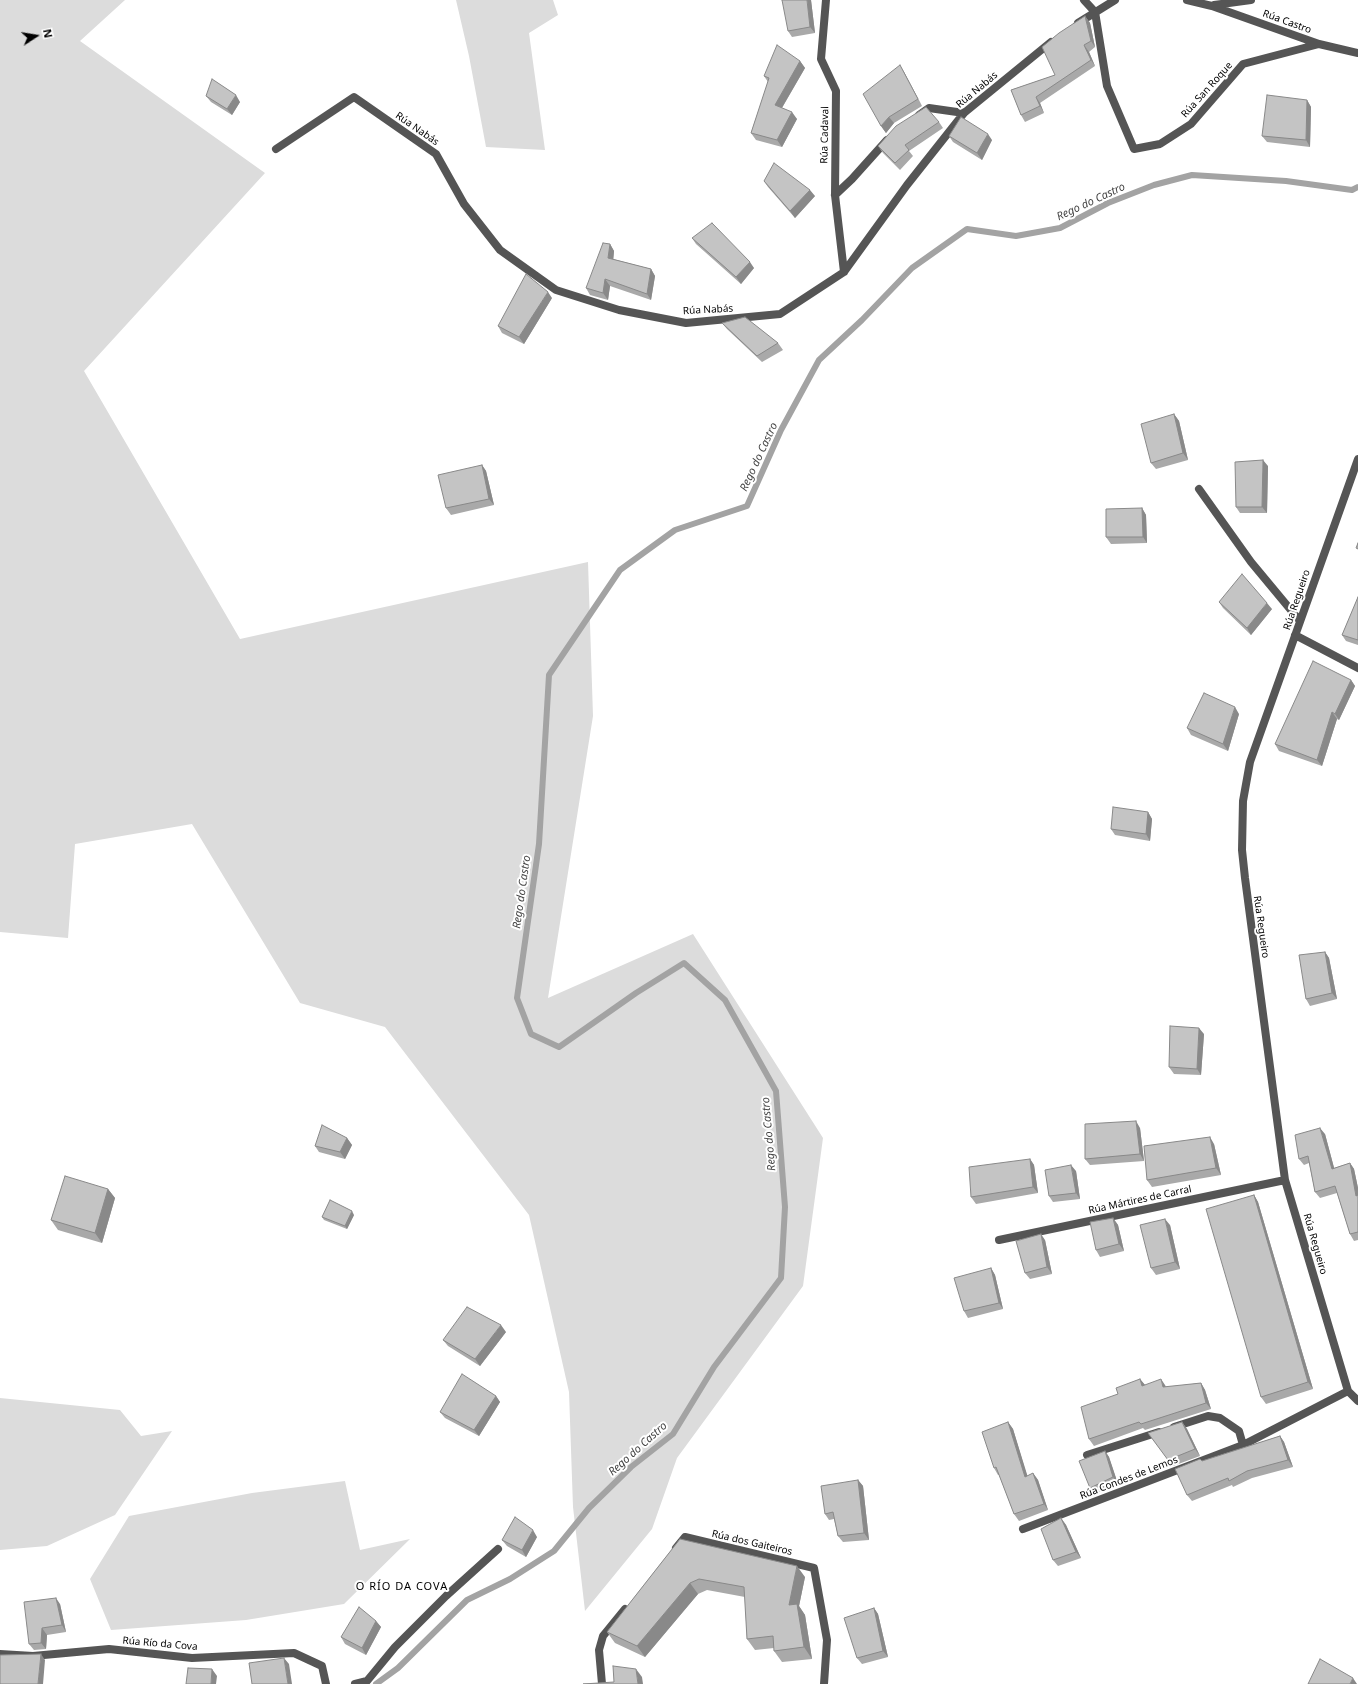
<!DOCTYPE html>
<html>
<head>
<meta charset="utf-8">
<style>
	body { margin:0 }
	#map { position:relative; width:1358px; height:1684px; overflow:hidden; background:#fff; font-family:"Noto Sans",sans-serif }
	canvas { display:block }
	.north { position:absolute; left:16px; top:16px; width:40px; height:40px; -webkit-text-stroke:3px #fff; paint-order:stroke; rotate:78deg; font-size:11px; font-weight:700; line-height:16px; text-align:center; color:#000 }
	.north::after { content:''; display:block; margin:auto; width:14px; height:18px; background:#000; clip-path:polygon(50% 0,100% 100%,50% 72%,0 100%) }
</style>
</head>
<body>
<div id="map">
<canvas width="1358" height="1684"></canvas>
<div class="north">N</div>
</div>
<script>
const g = document.querySelector('canvas').getContext('2d');
g.lineJoin = 'round';
function paint(path, color) {
  g.fillStyle = color;
  g.fill(path, 'evenodd');
}
function shape(rows) {
  const path = new Path2D();
  for (const r of rows) {
    path.moveTo(r[0], r[1]);
    for (let i = 2; i < r.length; i += 2) path.lineTo(r[i], r[i + 1]);
  }
  return path;
}
function trace(path, color, width, dash) {
  g.strokeStyle = color;
  g.lineWidth = width;
  g.lineCap = dash ? 'butt' : 'round';
  g.setLineDash(dash || []);
  g.stroke(path);
}
function label(font, color, halo, rows, align = 'center') {
  g.font = font + ' "Noto Sans",sans-serif';
  g.lineWidth = 4;
  g.setLineDash([]);
  g.textBaseline = 'middle';
  g.strokeStyle = halo;
  g.fillStyle = color;
  for (const [text, x, y, turn = 0] of rows) {
    g.save();
    g.translate(x, y);
    g.rotate((+turn || 0) * Math.PI / 180);
    g.textAlign = isNaN(turn) ? turn : align;
    if (halo) g.strokeText(text, 0, 0);
    g.fillText(text, 0, 0);
    g.restore();
  }
}
paint(shape([
	[0,0,125,0,80,41,265,173,84,371,240,639,588,562,593,716,548,998,693,934,823,1138,803,1286,677,1458,652,1529,585,1611,573,1507,569,1392,529,1215,385,1027,300,1003,192,824,75,844,68,938,0,932],
	[456,0,553,0,558,15,529,33,545,150,486,147,469,56],
	[0,1398,120,1410,141,1436,172,1431,115,1515,47,1546,0,1550],
	[345,1481,360,1550,410,1539,344,1604,246,1620,111,1630,90,1579,129,1516,252,1493]
]), '#dcdcdc');
trace(shape([
	[376,1684,398,1668,467,1600,510,1579,554,1551,589,1508,631,1467,673,1434,714,1367,781,1278,785,1207,776,1091,725,1000,684,963,636,993,559,1047,531,1034,517,998,539,844,549,675,620,570,675,530,747,506,781,430,819,360,862,320,912,268,967,229,1016,236,1060,228,1108,203,1154,185,1192,175,1286,181,1352,190,1358,187]
]), '#a3a3a3', 6);
trace(shape([
	[826,0,821,59,836,91,835,195,844,272],
	[1084,0,1095,12,1107,86,1134,149,1160,144,1191,124,1243,64,1319,44],
	[1187,0,1212,6,1319,44,1358,53],
	[1214,5,1251,0],
	[1078,23,1115,0],
	[919,115,929,108,964,113],
	[276,149,354,97,436,154,464,204,500,250,556,290,619,310,686,323,780,314,844,272,907,185,964,113,1051,42],
	[835,195,852,179,887,140],
	[1358,459,1250,762,1243,801,1242,850,1245,878,1285,1180,1348,1391,1358,1401],
	[1199,489,1251,562,1300,621],
	[1295,635,1358,668],
	[999,1240,1285,1180],
	[1174,1427,1208,1416,1220,1418,1239,1431,1243,1445],
	[1087,1455,1159,1432],
	[1023,1529,1243,1445,1348,1391],
	[676,1548,685,1537,814,1568,827,1640,824,1684],
	[0,1654,33,1656,109,1649,192,1658,294,1653,322,1666,326,1684],
	[355,1684,367,1681,395,1647,446,1596,498,1549],
	[602,1684,599,1650,603,1636,625,1609]
]), '#555', 8);
paint(shape([
	[811,0,815,33,792,37,788,31],
	[1085,16,1090,23,1095,47,1089,52,1095,66,1040,103,1044,113,1025,122,1021,115,1011,90,1055,75],
	[800,61,805,68,782,108,797,119,782,147,756,140,751,133,768,82,764,76],
	[900,65,904,72,922,106,894,123,886,133,881,126],
	[206,96,240,102,232,115,211,102],
	[1307,100,1311,107,1310,147,1267,142,1262,136],
	[939,122,943,128,909,151,913,156,900,170,883,153,878,146],
	[949,136,992,140,982,160,953,142],
	[764,181,815,196,795,218,768,187],
	[692,238,754,268,741,284,696,244],
	[610,244,614,251,613,259,651,269,655,276,651,300,610,286,608,300,590,295,586,288],
	[552,298,524,344,502,333,498,326],
	[722,323,778,343,783,350,762,362,727,329],
	[1174,414,1179,421,1188,460,1156,469,1151,463],
	[482,465,486,471,494,505,451,515,446,508],
	[1268,466,1267,513,1240,513,1236,507],
	[1142,508,1146,515,1147,543,1111,544,1106,537],
	[1358,597,1358,645,1346,641,1342,635],
	[1219,602,1272,609,1251,635,1223,608],
	[1351,680,1355,686,1339,720,1337,719,1322,766,1279,751,1275,744],
	[1239,714,1228,751,1191,735,1187,728],
	[1148,812,1152,819,1150,841,1115,835,1111,829],
	[1325,952,1329,958,1337,999,1310,1006,1306,999],
	[1204,1034,1201,1075,1174,1074,1169,1067],
	[1140,1128,1144,1161,1090,1165,1085,1159],
	[1325,1134,1334,1168,1350,1163,1354,1169,1358,1188,1358,1240,1354,1241,1350,1234,1337,1193,1320,1198,1315,1192,1309,1163,1304,1165,1299,1159],
	[347,1138,352,1145,345,1159,319,1152,315,1146],
	[1214,1144,1221,1175,1152,1187,1147,1180],
	[1030,1159,1034,1165,1038,1193,976,1204,971,1197],
	[1076,1171,1080,1199,1053,1202,1049,1196],
	[108,1189,115,1198,102,1243,58,1230,51,1220],
	[1254,1195,1258,1202,1313,1389,1266,1404,1261,1397],
	[354,1215,347,1229,324,1220,322,1217],
	[1113,1218,1118,1225,1124,1251,1100,1257,1096,1250],
	[1170,1225,1180,1269,1156,1275,1151,1268],
	[1045,1240,1052,1274,1030,1279,1025,1273],
	[991,1268,995,1275,1003,1309,968,1318,964,1311],
	[506,1332,480,1366,448,1346,443,1340],
	[1140,1379,1145,1385,1165,1385,1166,1387,1201,1383,1205,1390,1211,1409,1145,1430,1143,1428,1094,1446,1089,1439,1118,1394],
	[496,1396,500,1402,479,1436,445,1418,440,1412],
	[1008,1422,1013,1429,1027,1476,1033,1473,1038,1480,1048,1510,1019,1521,1014,1514,999,1475,998,1475,994,1468],
	[1182,1422,1187,1429,1200,1456,1173,1466,1148,1433],
	[1280,1436,1284,1442,1293,1467,1252,1478,1233,1487,1232,1485,1192,1501,1187,1495,1200,1459,1202,1461],
	[1105,1451,1109,1457,1118,1484,1094,1494,1090,1488],
	[858,1480,863,1486,869,1540,843,1542,838,1536,834,1519,829,1520,825,1514],
	[1061,1518,1066,1525,1081,1558,1058,1566,1053,1560],
	[537,1537,526,1557,507,1546,502,1540],
	[680,1539,805,1577,799,1606,805,1615,812,1659,782,1662,774,1651,774,1648,755,1650,747,1639,745,1597,707,1590,698,1594,645,1657,615,1643,607,1632],
	[60,1604,66,1632,47,1635,46,1649,34,1650,29,1644],
	[874,1608,878,1614,888,1657,862,1664,857,1658],
	[376,1621,381,1627,366,1655,345,1644,341,1637]
]), '#a9a9a9');
paint(shape([
	[807,0,811,0,815,33,810,27],
	[1085,16,1090,23,1095,47,1091,41],
	[1084,45,1089,52,1095,66,1091,60],
	[800,61,805,68,780,111,775,105],
	[900,65,904,72,922,106,918,99],
	[236,95,240,102,232,115,227,109],
	[1036,97,1040,103,1044,113,1040,106],
	[1307,100,1311,107,1310,147,1306,140],
	[792,112,797,119,782,147,777,140],
	[889,117,894,123,886,133,881,126],
	[988,134,992,140,982,160,977,153],
	[810,190,815,196,795,218,790,211],
	[610,244,614,251,613,264,608,258],
	[750,262,754,268,741,284,736,277],
	[651,269,655,276,651,300,647,294],
	[605,279,610,286,608,300,603,293],
	[548,292,552,298,524,344,519,337],
	[1174,414,1179,421,1188,460,1183,453],
	[1263,460,1268,466,1267,513,1262,507],
	[482,465,486,471,494,505,489,499],
	[1142,508,1146,515,1147,543,1143,537],
	[1267,603,1272,609,1251,635,1247,628],
	[1351,680,1355,686,1339,720,1335,714],
	[1235,707,1239,714,1228,751,1223,744],
	[1332,712,1337,719,1322,766,1317,760],
	[1148,812,1152,819,1150,841,1146,834],
	[1325,952,1329,958,1337,999,1332,993],
	[1199,1028,1204,1034,1201,1075,1197,1069],
	[1136,1121,1140,1128,1144,1161,1140,1154],
	[1320,1128,1325,1134,1336,1175,1332,1169],
	[1210,1137,1214,1144,1221,1175,1216,1168],
	[347,1138,352,1145,345,1159,340,1152],
	[1030,1159,1034,1165,1038,1193,1033,1187],
	[1350,1163,1354,1169,1358,1188,1358,1198,1356,1196],
	[1071,1165,1076,1171,1080,1199,1076,1193],
	[108,1189,115,1198,102,1243,95,1233],
	[1254,1195,1258,1202,1313,1389,1308,1382],
	[352,1211,354,1215,347,1229,345,1226],
	[1113,1218,1118,1225,1124,1251,1119,1244],
	[1165,1219,1170,1225,1180,1269,1175,1262],
	[1041,1234,1045,1240,1052,1274,1047,1267],
	[991,1268,995,1275,1003,1309,999,1303],
	[501,1325,506,1332,480,1366,475,1359],
	[1140,1379,1145,1385,1142,1386],
	[1161,1379,1165,1385,1167,1394,1163,1387],
	[1201,1383,1205,1390,1211,1409,1206,1403],
	[496,1396,500,1402,479,1436,474,1430],
	[1008,1422,1013,1429,1030,1484,1025,1477],
	[1182,1422,1187,1429,1200,1456,1195,1449],
	[1280,1436,1284,1442,1293,1467,1288,1460],
	[1105,1451,1109,1457,1118,1484,1113,1477],
	[1033,1473,1038,1480,1048,1510,1044,1504],
	[858,1480,863,1486,869,1540,864,1533],
	[1061,1518,1066,1525,1081,1558,1076,1552],
	[533,1530,537,1537,526,1557,522,1550],
	[797,1566,805,1577,799,1606,805,1615,812,1659,804,1647,789,1605],
	[690,1583,698,1594,645,1657,637,1646],
	[56,1598,60,1604,66,1632,62,1625],
	[874,1608,878,1614,888,1657,883,1651],
	[376,1621,381,1627,366,1655,362,1648],
	[42,1628,47,1635,46,1649,41,1643],
	[41,1654,45,1660,43,1684,38,1684],
	[284,1658,289,1664,292,1684,288,1684],
	[212,1669,217,1676,216,1684,211,1684],
	[636,1669,642,1677,643,1684,638,1684],
	[1353,1678,1357,1684,1350,1684]
]), '#898989');
const building = shape([
	[782,0,807,0,810,27,788,31,782,0],
	[1085,16,1091,41,1084,45,1091,60,1036,97,1040,106,1021,115,1011,90,1055,75,1042,47,1059,33,1085,16],
	[777,45,800,61,775,105,792,112,777,140,751,133,769,78,764,76,777,45],
	[900,65,918,99,889,117,881,126,863,94,900,65],
	[212,79,236,95,227,109,206,96,212,79],
	[1267,95,1307,100,1306,140,1262,136,1267,95],
	[926,107,939,122,905,145,909,150,895,163,878,146,896,126,926,107],
	[961,117,988,134,977,153,949,136,961,117],
	[774,163,810,190,790,211,764,181,774,163],
	[712,223,750,262,736,277,692,238,712,223],
	[603,243,610,244,608,258,651,269,647,294,605,279,603,293,586,288,603,243],
	[526,274,548,292,519,337,498,326,526,274],
	[745,317,778,343,757,356,722,323,745,317],
	[1174,414,1183,453,1151,463,1141,424,1174,414],
	[1263,460,1262,507,1236,507,1235,462,1263,460],
	[482,465,489,499,446,508,438,475,482,465],
	[1142,508,1143,537,1106,537,1106,509,1142,508],
	[1358,543,1358,549,1356,548,1358,543],
	[1242,574,1267,603,1247,628,1219,602,1242,574],
	[1358,597,1358,640,1342,635,1358,597],
	[1313,661,1351,680,1335,714,1332,712,1317,760,1275,744,1313,661],
	[1204,693,1235,707,1223,744,1187,728,1204,693],
	[1113,807,1148,812,1146,834,1111,829,1113,807],
	[1325,952,1332,993,1306,999,1299,955,1325,952],
	[1170,1026,1199,1028,1197,1069,1169,1067,1170,1026],
	[1136,1121,1140,1154,1085,1159,1085,1124,1136,1121],
	[322,1125,347,1138,340,1152,315,1146,322,1125],
	[1320,1128,1332,1169,1350,1163,1356,1196,1358,1195,1358,1232,1350,1234,1335,1186,1315,1192,1308,1156,1299,1159,1295,1135,1320,1128],
	[1210,1137,1216,1168,1147,1180,1144,1146,1210,1137],
	[1030,1159,1033,1187,971,1197,969,1167,1030,1159],
	[1071,1165,1076,1193,1049,1196,1045,1170,1071,1165],
	[65,1176,108,1189,95,1233,51,1220,65,1176],
	[1254,1195,1308,1382,1261,1397,1206,1209,1254,1195],
	[330,1200,352,1211,345,1226,322,1217,330,1200],
	[1113,1218,1119,1244,1096,1250,1090,1222,1113,1218],
	[1165,1219,1175,1262,1151,1268,1140,1225,1165,1219],
	[1041,1234,1047,1267,1025,1273,1016,1241,1041,1234],
	[991,1268,999,1303,964,1311,954,1278,991,1268],
	[467,1307,501,1325,475,1359,443,1340,467,1307],
	[462,1374,496,1396,474,1430,440,1412,462,1374],
	[1140,1379,1142,1386,1161,1379,1163,1387,1201,1383,1206,1403,1141,1424,1139,1422,1089,1439,1081,1407,1118,1394,1116,1388,1140,1379],
	[1008,1422,1025,1477,1033,1473,1044,1504,1014,1514,996,1467,994,1468,982,1432,1008,1422],
	[1182,1422,1195,1449,1168,1460,1148,1433,1182,1422],
	[1280,1436,1288,1460,1247,1471,1229,1481,1228,1478,1187,1495,1175,1469,1200,1459,1202,1461,1280,1436],
	[1105,1451,1113,1477,1090,1488,1079,1461,1105,1451],
	[858,1480,864,1533,838,1536,833,1512,825,1514,821,1486,858,1480],
	[515,1517,533,1530,522,1550,502,1540,515,1517],
	[1061,1518,1076,1552,1053,1560,1041,1529,1061,1518],
	[680,1539,797,1566,789,1605,797,1604,804,1647,774,1651,773,1636,747,1639,744,1587,699,1579,690,1583,637,1646,607,1632,680,1539],
	[56,1598,62,1625,42,1628,41,1643,29,1644,24,1602,56,1598],
	[359,1607,376,1621,362,1648,341,1637,359,1607],
	[874,1608,883,1651,857,1658,844,1618,874,1608],
	[41,1654,38,1684,0,1684,0,1655,41,1654],
	[284,1658,288,1684,252,1684,249,1663,284,1658],
	[1320,1659,1353,1678,1350,1684,1308,1684,1320,1659],
	[613,1666,636,1669,638,1684,583,1684,614,1682,613,1666],
	[188,1668,212,1669,211,1684,186,1684,188,1668]
]);
paint(building, '#c4c4c4');
trace(building, '#898989', 1);
label('10px', '#000', '#fff', [
	["Rúa Castro",1287,22,20],
	["Rúa Nabás",977,90,-40],
	["Rúa San Roque",1207,90,-48],
	["Rúa Nabás",417,129,35],
	["Rúa Cadaval",825,135,-89],
	["Rúa Nabás",708,310,-3],
	["Rúa Regueiro",1297,600,-71],
	["Rúa Regueiro",1261,927,82],
	["Rúa Mártires de Carral",1140,1200,-12],
	["Rúa Regueiro",1315,1244,74],
	["Rúa Condes de Lemos",1129,1478,-21],
	["Rúa dos Gaiteiros",752,1543,13],
	["Rúa Río da Cova",160,1644,5]
]);
label('italic 11px', '#444', '#fff', [
	["Rego do Castro",1091,202,-25],
	["Rego do Castro",759,457,-65],
	["Rego do Castro",522,892,-82],
	["Rego do Castro",769,1134,-95],
	["Rego do Castro",638,1449,-42]
]);
g.letterSpacing = '1px';
label('11px', '#000', '#fff', [
	["O RÍO DA COVA",402,1587]
]);
g.letterSpacing = '0px';
</script>
</body>
</html>
